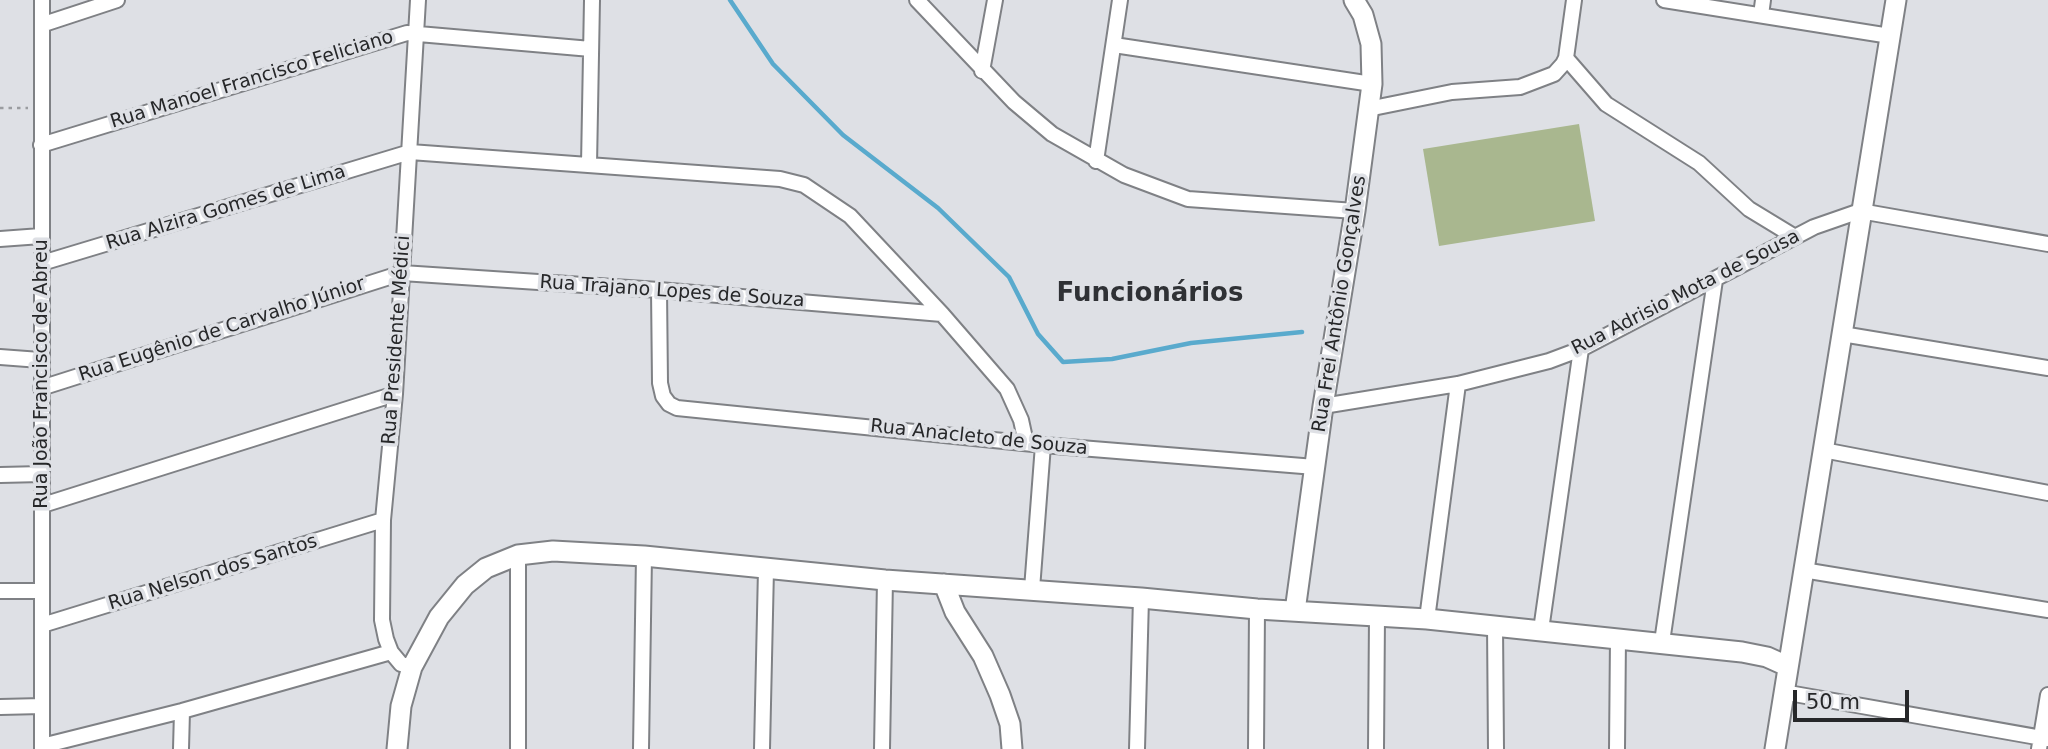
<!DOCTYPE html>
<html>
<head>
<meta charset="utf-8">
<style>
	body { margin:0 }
	#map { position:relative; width:2048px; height:749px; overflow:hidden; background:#dee0e5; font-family:"DejaVu Sans",sans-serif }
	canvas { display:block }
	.scale { position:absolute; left:1793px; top:690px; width:116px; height:32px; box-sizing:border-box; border:4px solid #262729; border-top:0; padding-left:9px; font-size:21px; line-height:24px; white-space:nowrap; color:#262729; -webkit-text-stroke:5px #dee0e5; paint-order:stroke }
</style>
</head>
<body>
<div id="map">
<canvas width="2048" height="749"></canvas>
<div class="scale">50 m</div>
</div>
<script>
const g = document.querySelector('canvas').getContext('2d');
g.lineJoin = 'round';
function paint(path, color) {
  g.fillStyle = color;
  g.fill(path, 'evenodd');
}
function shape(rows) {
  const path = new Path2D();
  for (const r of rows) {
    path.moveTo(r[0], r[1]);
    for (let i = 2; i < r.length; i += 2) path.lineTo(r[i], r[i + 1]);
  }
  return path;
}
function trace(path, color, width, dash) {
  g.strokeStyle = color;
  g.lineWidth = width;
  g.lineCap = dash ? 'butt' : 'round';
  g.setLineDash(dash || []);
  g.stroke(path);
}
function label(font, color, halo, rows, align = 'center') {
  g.font = font + ' "DejaVu Sans",sans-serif';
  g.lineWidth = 7;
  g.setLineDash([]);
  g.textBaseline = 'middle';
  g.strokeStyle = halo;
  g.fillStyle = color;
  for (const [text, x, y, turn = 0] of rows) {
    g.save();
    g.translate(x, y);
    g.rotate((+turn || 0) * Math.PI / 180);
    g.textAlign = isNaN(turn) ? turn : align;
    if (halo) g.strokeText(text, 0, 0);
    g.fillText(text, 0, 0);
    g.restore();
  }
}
paint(shape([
	[1579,124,1595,221,1439,246,1423,149]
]), '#a9b78f');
trace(shape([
	[730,0,773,64,843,135,938,208,1009,277,1038,334,1063,362,1112,359,1191,343,1302,332]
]), '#59aacd', 4.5);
const minor = shape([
	[917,0,1014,102,1052,134,1124,175,1188,199,1355,211],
	[1664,0,1890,36],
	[1761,15,1763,0],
	[44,24,117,0],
	[1114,45,1372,84],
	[1566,58,1606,104,1699,163,1749,209,1795,237],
	[982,71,995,0],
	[1368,109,1452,92,1520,87,1554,74,1563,64,1566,58,1574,0],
	[41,145,407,33,591,49],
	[1096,161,1120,0],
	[589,165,592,0],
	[0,239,41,236],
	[42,263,410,152,780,179,804,185,850,216,942,314,1007,389,1021,420,1026,443],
	[659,290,660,383,663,396,669,404,677,408,1043,445,1315,467],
	[1842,334,2048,368],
	[0,357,40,360],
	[41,388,402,273,659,290,942,314],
	[1323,406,1458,384,1549,361,1581,349,1814,227,1860,211,2048,244],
	[1823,450,2048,493],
	[0,475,42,474],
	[43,505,395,394],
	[1803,570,2048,610],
	[1032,589,1043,445],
	[0,591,42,591],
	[1427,619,1458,384],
	[42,625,383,520],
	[1495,625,1496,749],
	[1541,630,1581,349],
	[1662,642,1715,280],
	[412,667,401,664,391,652,386,639,382,620,383,520,395,394,418,0],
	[1783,692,2048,739],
	[0,707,42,706],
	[42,746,182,711,391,652],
	[42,749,42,0],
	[181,749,182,711],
	[518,749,518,555],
	[641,749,644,556],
	[762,749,766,569],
	[882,749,885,580],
	[1137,749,1141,598],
	[1256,749,1257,609],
	[1376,749,1377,616],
	[1617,749,1618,637],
	[2039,749,2048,695]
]);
const tertiary = shape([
	[944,584,955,612,983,656,1000,695,1010,724,1012,749],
	[1295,611,1323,406,1355,211,1372,84,1371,44,1363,15,1354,0],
	[397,749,401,706,412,667,439,617,465,585,486,568,518,555,553,551,644,556,885,580,1141,598,1257,609,1427,619,1742,652,1767,657,1787,666],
	[1775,749,1896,0]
]);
trace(minor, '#7f8185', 18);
trace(tertiary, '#7f8185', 23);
trace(shape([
	[0,108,28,108]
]), '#9a9ca0', 2.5, [3.5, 5]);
trace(minor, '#fff', 14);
trace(tertiary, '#fff', 19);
label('19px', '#262729', '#dee0e5', [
	["Rua Manoel Francisco Feliciano",252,80,-17],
	["Rua Alzira Gomes de Lima",226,208,-17],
	["Rua Trajano Lopes de Souza",672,292,4],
	["Rua Adrisio Mota de Sousa",1686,293,-27],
	["Rua Frei Antônio Gonçalves",1340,304,-81],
	["Rua Eugênio de Carvalho Júnior",222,330,-18],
	["Rua Presidente Médici",397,340,-86],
	["Rua João Francisco de Abreu",42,374,-90],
	["Rua Anacleto de Souza",979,438,6],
	["Rua Nelson dos Santos",213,573,-17]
]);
label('bold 26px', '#2f3135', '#dee0e5', [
	["Funcionários",1150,294]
]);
</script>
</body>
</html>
